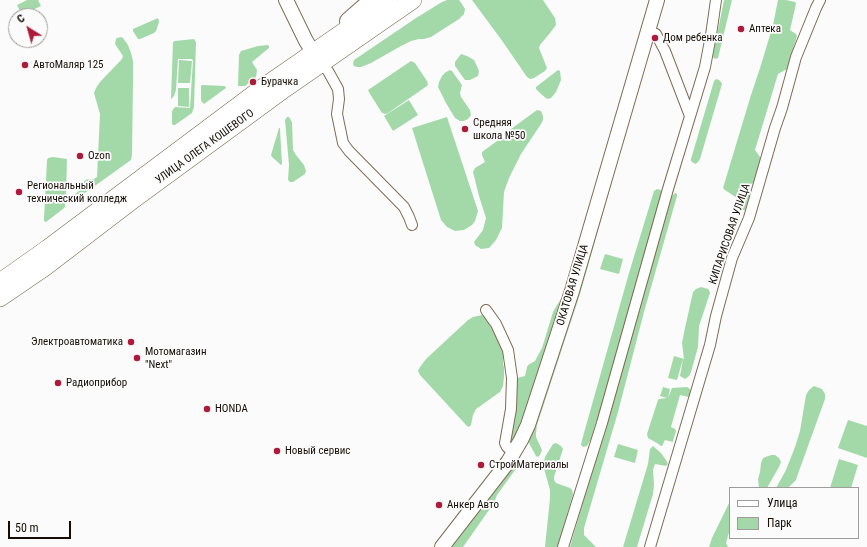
<!DOCTYPE html>
<html>
<head>
<meta charset="utf-8">
<style>
	body { margin:0 }
	#map { position:relative; width:867px; height:547px; overflow:hidden; background:#fbfbfb; font-family:"Roboto Condensed",sans-serif }
	canvas { display:block }
	.legend { position:absolute; left:729px; top:487px; width:130px; height:52px; box-sizing:border-box; background:#fbfbfb; border:1px solid #9f9c99; margin:0; padding:5px 7px; list-style:none; font-size:12px; color:#150d05 }
	.legend li { display:flex; align-items:center; gap:8px; height:20px }
	.legend b { width:20px; border:1px solid #9f9c99 }
	.north { position:absolute; left:8px; top:8px; width:40px; height:40px; box-sizing:border-box; background:#fbfbfb; border:1px solid #9f9c99; border-radius:50%; rotate:323deg; font-size:11px; font-weight:700; line-height:16px; text-align:center; color:#150d05 }
	.north::after { content:''; display:block; margin:auto; width:14px; height:18px; background:#ae1a3a; clip-path:polygon(50% 0,100% 100%,50% 72%,0 100%) }
	.scale { position:absolute; left:8px; top:521px; width:63px; height:18px; box-sizing:border-box; border:2px solid #150d05; border-top:0; padding-left:5px; font-size:12px; line-height:14px; white-space:nowrap; color:#150d05; -webkit-text-stroke:3px #fbfbfb; paint-order:stroke }
</style>
</head>
<body>
<div id="map">
<canvas width="867" height="547"></canvas>
<ul class="legend">
<li><b style="height:5px;background:#fff"></b>Улица</li>
<li><b style="height:11px;background:#a3d9a9"></b>Парк</li>
</ul>
<div class="north">С</div>
<div class="scale">50 m</div>
</div>
<script>
const g = document.querySelector('canvas').getContext('2d');
g.lineJoin = 'round';
function paint(path, color) {
  g.fillStyle = color;
  g.fill(path, 'evenodd');
}
function shape(rows) {
  const path = new Path2D();
  for (const r of rows) {
    path.moveTo(r[0], r[1]);
    for (let i = 2; i < r.length; i += 2) path.lineTo(r[i], r[i + 1]);
  }
  return path;
}
function trace(path, color, width, dash) {
  g.strokeStyle = color;
  g.lineWidth = width;
  g.lineCap = dash ? 'butt' : 'round';
  g.setLineDash(dash || []);
  g.stroke(path);
}
function label(font, color, halo, rows, align = 'center') {
  g.font = font + ' "Roboto Condensed",sans-serif';
  g.lineWidth = 3.5;
  g.setLineDash([]);
  g.textBaseline = 'middle';
  g.strokeStyle = halo;
  g.fillStyle = color;
  for (const [text, x, y, turn = 0] of rows) {
    g.save();
    g.translate(x, y);
    g.rotate((+turn || 0) * Math.PI / 180);
    g.textAlign = isNaN(turn) ? turn : align;
    if (halo) g.strokeText(text, 0, 0);
    g.fillText(text, 0, 0);
    g.restore();
  }
}
paint(shape([
	[27,0,38,0,41,6,22,15,17,5],
	[447,0,459,0,462,4,465,9,464,14,459,19,431,37,424,39,419,39,411,41,401,46,371,63,361,67,357,67,354,66,353,64,354,60,416,18,442,2],
	[472,0,543,0,555,18,556,25,550,33,540,45,539,48,547,68,545,71,534,78,530,79,527,77,503,42],
	[724,0,732,0,718,58,715,59,713,57,713,55],
	[778,0,786,0,795,2,796,4,790,30,796,34,797,36,787,69,778,74,755,150,760,157,760,162,755,182,754,183,747,185,745,191,748,193,750,196,746,210,743,210,741,209,740,200,725,190,723,188,751,95,761,65,773,25],
	[158,18,159,22,156,31,154,33,140,39,138,39,133,31,133,29],
	[121,37,123,38,128,45,131,53,133,61,133,81,132,155,131,160,75,200,73,199,72,197,82,188,84,181,88,179,94,179,97,177,100,114,94,93,96,88,100,82,122,59,123,56,115,44,116,39,117,38],
	[194,39,196,42,194,107,192,113,175,125,173,125,172,124,172,111,175,107,190,108,193,60,191,59,178,59,176,90,174,96,171,99,173,42,175,41],
	[268,45,269,46,269,48,252,62,257,70,256,77,245,86,238,86,239,55,241,51,258,46],
	[461,54,467,56,474,60,476,64,479,71,478,76,470,80,465,80,455,66,455,62],
	[179,60,192,61,190,83,178,83],
	[411,61,415,63,427,81,428,85,427,86,388,113,386,114,382,113,370,94,368,90],
	[450,70,452,71,462,85,460,93,461,97,470,110,471,115,468,119,464,121,460,121,455,118,446,103,438,87,439,82,442,76,446,72],
	[558,70,560,71,561,80,556,92,551,98,547,99,541,94,536,89,536,87],
	[716,79,719,80,721,82,722,84,700,159,698,162,695,164,691,161,691,159,714,81],
	[202,85,225,86,226,88,204,104,202,102,201,100,201,86],
	[178,88,189,88,189,107,178,106],
	[409,100,418,115,393,131,384,116],
	[537,110,541,111,543,116,543,120,541,124,521,154,509,178,504,192,502,228,496,240,489,248,481,249,475,245,474,242,483,230,486,218,479,196,473,172,475,168,485,162,482,155,482,152,497,141,504,139,506,136,507,132],
	[287,117,289,117,292,122,293,150,296,155,304,165,306,171,305,174,293,182,290,182,288,180,289,165,285,120],
	[447,117,478,211,475,221,472,225,464,230,455,231,447,227,441,220,412,128],
	[279,128,280,128,280,129,282,164,281,165,272,157,271,155],
	[53,157,67,159,66,194,65,207,63,209,46,222,44,221,44,219,47,160,48,158],
	[602,162,603,162,592,212,520,431,513,442,511,441,510,440,517,378,525,376,527,367,528,365,535,361,542,348,553,312,557,305,565,293],
	[615,168,611,185,580,294,537,425,536,433,536,437,542,450,540,455,538,457,536,456,529,443,528,439],
	[657,189,661,190,662,192,613,369,591,439,587,446,583,447,581,445,582,440,629,273,654,191],
	[675,193,677,194,677,196,644,312,618,412,584,528,584,535,596,547,570,547,672,196],
	[605,254,623,259,619,274,600,269],
	[701,287,708,289,709,290,710,293,699,326,698,347,691,372,689,376,685,379,680,376,683,359,677,380,668,378,674,356,684,359,682,343,685,328,693,292,696,289],
	[482,315,485,317,490,322,503,351,503,364,504,367,504,377,503,386,500,392,476,409,473,415,471,425,469,427,467,426,420,375,418,371,420,367,426,359,468,320,473,317],
	[814,386,822,389,825,394,825,399,799,471,796,480,788,488,776,488,786,470,795,447,800,431,806,395,809,390],
	[663,387,670,389,668,398,672,388,687,387,690,389,691,392,691,395,689,397,680,395,671,427,675,429,676,431,673,441,673,442,665,440,662,446,661,446,657,443,648,438,647,434,658,400,659,399,667,398,660,396],
	[848,420,867,426,867,458,838,448],
	[556,443,561,446,563,449,554,477,554,480,556,483,570,488,572,490,573,494,558,547,545,547,550,498,550,490,543,465,545,457,553,444],
	[618,444,638,450,635,463,614,457],
	[653,446,661,453,666,460,668,464,666,466,655,464,653,470,654,485,653,494,637,547,623,547,648,464,650,449],
	[771,455,775,455,779,458,781,462,779,467,767,488,759,488,758,479,760,472,761,463,763,458],
	[839,459,858,465,851,488,830,488],
	[515,461,517,462,518,466,497,495,494,503,463,547,448,547],
	[730,501,730,529,726,543,728,547,709,547,712,538]
]), '#a3d9a9');
const minor = shape([
	[649,31,656,34,665,51,690,116],
	[321,64,328,71,338,89,339,99,337,114,343,143,349,151,404,207,409,217,412,225],
	[486,310,496,324,508,350,512,378,511,409,505,443,507,447,514,452],
	[563,547,602,423,668,189,705,67,711,35,716,0],
	[650,547,710,345,716,316,732,258,749,218,775,128,782,108,796,57,816,8,820,0]
]);
const secondary = shape([
	[286,0,306,41,313,52],
	[442,547,508,462,521,440,528,425,572,291,657,0]
]);
const primary = shape([
	[348,21,372,0]
]);
const trunk = shape([
	[0,282,48,248,259,90,389,0],
	[0,298,44,268,133,200,286,88,413,0]
]);
trace(minor, '#7f6b53', 12);
trace(secondary, '#7f6b53', 16);
trace(primary, '#7f6b53', 18);
trace(trunk, '#7f6b53', 18);
trace(minor, '#fff', 10);
trace(secondary, '#fff', 14);
trace(primary, '#fff', 16);
trace(trunk, '#fff', 17);
for (const [x, y, r, color] of [
	[741,29,4,"#ae1a3a"],
	[655,38,4,"#ae1a3a"],
	[25,65,4,"#ae1a3a"],
	[253,82,4,"#ae1a3a"],
	[465,129,4,"#ae1a3a"],
	[80,156,4,"#ae1a3a"],
	[19,192,4,"#ae1a3a"],
	[131,342,4,"#ae1a3a"],
	[137,358,4,"#ae1a3a"],
	[58,383,4,"#ae1a3a"],
	[207,409,4,"#ae1a3a"],
	[277,451,4,"#ae1a3a"],
	[481,465,4,"#ae1a3a"],
	[439,505,4,"#ae1a3a"]
]) {
  const dot = new Path2D();
  dot.arc(x, y, r, 0, 2 * Math.PI);
  g.fillStyle = color;
  g.fill(dot);
  trace(dot, '#fbfbfb', 1.5);
}
label('11px', '#150d05', '#fbfbfb', [
	["Аптека",749,29],
	["Дом ребенка",663,38],
	["АвтоМаляр 125",33,65],
	["Бурачка",261,82],
	["Средняя",473,123],
	["школа №50",473,136],
	["Ozon",88,156],
	["Региональный",27,186],
	["технический колледж",27,199],
	["Электроавтоматика",123,342,"right"],
	["Мотомагазин",145,352],
	["\"Next\"",145,365],
	["Радиоприбор",66,383],
	["HONDA",215,409],
	["Новый сервис",285,451],
	["СтройМатериалы",489,465],
	["Анкер Авто",447,505]
], 'left');
label('11px', '#150d05', '#fbfbfb', [
	["УЛИЦА ОЛЕГА КОШЕВОГО",205,147,-36],
	["КИПАРИСОВАЯ УЛИЦА",730,234,-71],
	["ОКАТОВАЯ УЛИЦА",573,285,-73]
]);
</script>
</body>
</html>
